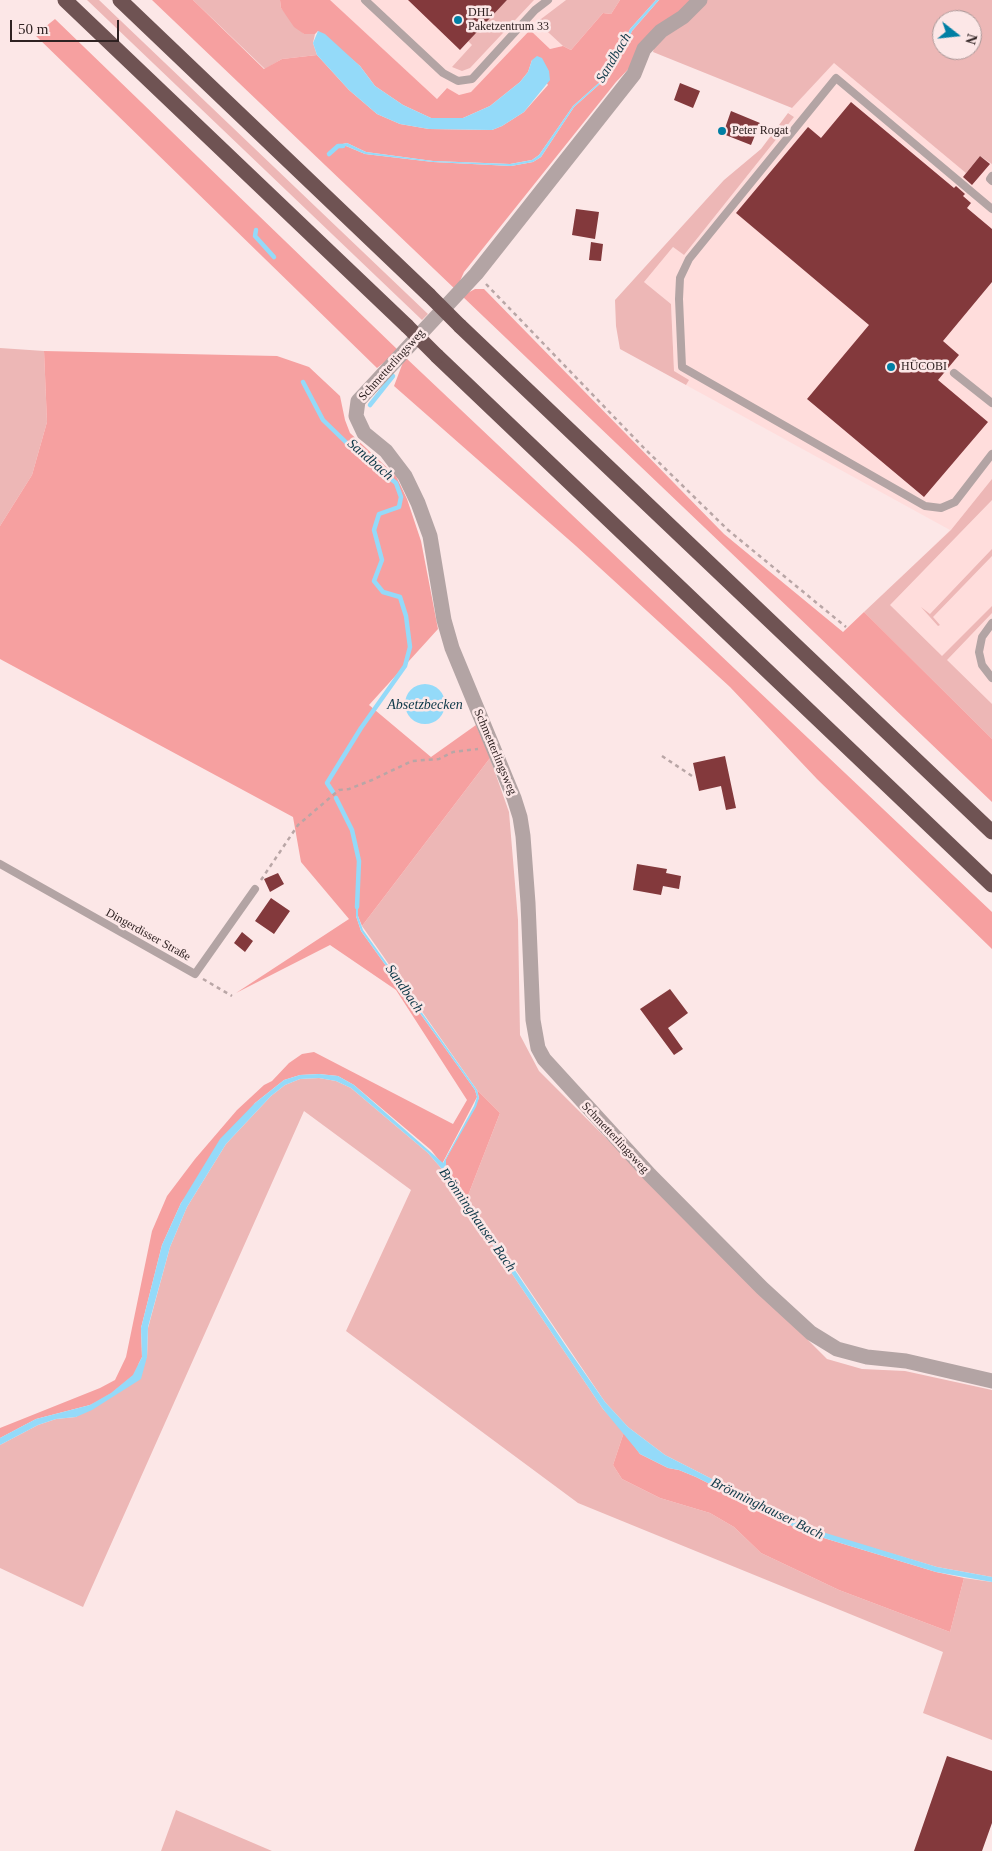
<!DOCTYPE html>
<html>
<head>
<meta charset="utf-8">
<style>
	body { margin:0 }
	#map { position:relative; width:992px; height:1851px; overflow:hidden; background:#fce7e7; font-family:"Times New Roman",serif }
	canvas { display:block }
	.north { position:absolute; left:932px; top:10px; width:50px; height:50px; box-sizing:border-box; background:#fce7e7; border:1px solid #aa9898; border-radius:50%; rotate:106deg; font-size:14px; font-weight:700; line-height:20px; text-align:center; color:#2f2222 }
	.north::after { content:''; display:block; margin:auto; width:18px; height:22px; background:#007fa4; clip-path:polygon(50% 0,100% 100%,50% 72%,0 100%) }
	.scale { position:absolute; left:10px; top:20px; width:109px; height:22px; box-sizing:border-box; border:2px solid #2f2222; border-top:0; padding-left:6px; font-size:15px; line-height:18px; white-space:nowrap; color:#2f2222; -webkit-text-stroke:4px #fce7e7; paint-order:stroke }
</style>
</head>
<body>
<div id="map">
<canvas width="992" height="1851"></canvas>
<div class="north">N</div>
<div class="scale">50 m</div>
</div>
<script>
const g = document.querySelector('canvas').getContext('2d');
g.lineJoin = 'round';
function paint(path, color) {
  g.fillStyle = color;
  g.fill(path, 'evenodd');
}
function shape(rows) {
  const path = new Path2D();
  for (const r of rows) {
    if (r.length === 3) {
      path.moveTo(r[0] + r[2], r[1]);
      path.arc(r[0], r[1], r[2], 0, 2 * Math.PI);
      continue;
    }
    path.moveTo(r[0], r[1]);
    for (let i = 2; i < r.length; i += 2) path.lineTo(r[i], r[i + 1]);
  }
  return path;
}
function trace(path, color, width, dash) {
  g.strokeStyle = color;
  g.lineWidth = width;
  g.lineCap = dash ? 'butt' : 'round';
  g.setLineDash(dash || []);
  g.stroke(path);
}
function label(font, color, halo, rows, align = 'center') {
  g.font = font + ' "Times New Roman",serif';
  g.lineWidth = 5;
  g.setLineDash([]);
  g.textBaseline = 'middle';
  g.strokeStyle = halo;
  g.fillStyle = color;
  for (const [text, x, y, turn = 0] of rows) {
    g.save();
    g.translate(x, y);
    g.rotate((+turn || 0) * Math.PI / 180);
    g.textAlign = isNaN(turn) ? turn : align;
    if (halo) g.strokeText(text, 0, 0);
    g.fillText(text, 0, 0);
    g.restore();
  }
}
paint(shape([
	[329,0,566,0,537,22,563,46,550,49,530,30,471,92,459,95,446,88,437,99],
	[892,0,992,0,992,768,844,632,950,530,686,385,688,380,674,372,671,304,644,282,673,247,684,255,794,117,788,112],
	[942,20,972,20,972,50,942,50]
]), '#ffdddc');
paint(shape([
	[87,0,99,0,428,314,422,320],
	[193,0,280,0,281,8,304,34,315,34,313,43,317,55,282,59,265,69],
	[507,0,534,0,470,68,462,71,452,67,472,45,468,41],
	[566,0,620,0,611,14,603,13,571,50,563,46,537,22],
	[694,0,992,0,992,164,980,156,966,173,834,63,792,108,653,52,656,40],
	[942,20,972,20,972,50,942,50],
	[788,113,794,117,684,255,673,247,644,282,671,304,674,371,689,380,686,385,620,349,616,326,615,300,724,180,761,149],
	[0,348,44,351,47,422,32,475,0,526],
	[992,479,992,500,890,605,942,656,992,606,992,613,947,660,992,704,992,739,864,612,951,530],
	[992,549,992,556,933,617,940,625,938,626,921,607,930,614],
	[490,758,509,812,518,920,520,1035,539,1071,827,1359,862,1369,905,1371,992,1390,992,1577,937,1567,825,1534,806,1527,665,1455,628,1427,605,1402,467,1198,500,1113,477,1090,362,926],
	[319,1078,336,1081,351,1088,428,1153,441,1168,603,1409,624,1432,613,1465,622,1479,660,1498,710,1513,734,1527,761,1553,839,1590,950,1632,964,1578,992,1582,992,1740,923,1713,943,1652,578,1503,346,1331,411,1190,304,1111,83,1607,0,1568,0,1445,38,1425,56,1419,76,1417,147,1357,148,1328,170,1247,187,1207,226,1144,271,1096,285,1085,300,1079],
	[176,1810,272,1851,161,1851]
]), '#edb7b6');
paint(shape([
	[152,0,193,0,264,69,282,59,317,55,349,90,377,114,400,124,429,129,492,130,502,126,524,112,548,85,532,60,528,72,520,82,490,106,463,118,431,118,403,105,375,86,360,66,318,31,315,34,304,34,294,27,281,8,280,0,330,0,437,99,447,88,459,95,471,92,530,30,550,49,563,46,571,50,603,13,611,14,620,0,656,0,630,29,622,47,608,63,601,81,573,106,539,155,532,160,510,164,433,161,366,152,347,143,338,145,329,153,339,147,346,146,365,154,433,162,511,166,533,162,541,157,574,107,602,82,610,63,624,49,632,31,659,0,694,0,616,82,464,272,456,290],
	[55,19,399,351,377,368,35,35],
	[475,289,484,289,724,534,843,632,864,612,992,739,992,802,462,296],
	[44,351,277,356,309,367,340,396,345,420,350,433,396,476,407,499,421,541,438,629,369,705,431,757,476,725,490,758,362,926,358,916,357,902,356,916,361,931,475,1090,477,1097,442,1164,431,1150,354,1085,338,1076,319,1074,300,1075,284,1080,255,1103,181,1203,162,1245,141,1328,142,1357,133,1375,111,1393,90,1405,36,1419,0,1438,0,1428,100,1388,115,1380,126,1357,152,1231,167,1196,195,1159,237,1110,264,1085,272,1081,289,1063,302,1054,314,1052,453,1124,467,1100,396,990,330,945,236,993,349,919,301,862,293,817,0,659,0,526,32,475,47,422],
	[405,357,992,912,992,949,817,779,730,687,576,546,394,386],
	[477,1090,500,1113,467,1198,446,1168,446,1159,479,1098],
	[624,1432,640,1454,668,1468,679,1470,696,1477,804,1532,936,1572,964,1578,950,1632,839,1590,761,1553,734,1527,710,1513,660,1498,622,1479,613,1465]
]), '#f6a0a0');
paint(shape([
	[656,0,659,0,632,31,624,49,610,63,602,82,574,107,541,157,533,162,511,166,433,162,365,154,346,146,338,145,347,143,366,152,433,161,510,164,532,160,539,155,573,106,601,81,608,63,622,47,630,29],
	[318,31,325,34,360,66,375,86,403,105,431,118,463,118,490,106,520,82,528,72,532,60,537,56,542,58,549,71,550,80,524,112,502,126,492,130,429,129,400,124,377,114,349,90,317,55,313,43],
	[425,704,20],
	[356,902,358,902,358,916,363,930,477,1090,479,1098,476,1107,446,1159,446,1168,570,1352,605,1402,628,1427,665,1455,806,1527,937,1567,992,1577,992,1582,936,1572,804,1532,696,1477,679,1470,668,1468,640,1454,603,1409,441,1168,428,1153,351,1088,336,1081,319,1078,300,1079,285,1085,271,1096,226,1144,187,1207,170,1247,148,1327,147,1357,141,1379,92,1410,76,1417,56,1419,38,1425,0,1445,0,1438,15,1430,36,1419,90,1405,111,1393,133,1375,142,1357,141,1328,162,1245,181,1203,220,1139,255,1103,284,1080,300,1075,319,1074,338,1076,354,1085,443,1163,474,1106,477,1097,475,1090,361,931,356,916]
]), '#94daf9');
trace(shape([
	[329,154,338,146,343,146],
	[256,230,255,236,274,257],
	[303,382,323,420,352,448,396,483,401,497,399,507,379,514,374,530,382,560,374,581,383,592,400,597,406,616,410,647,405,666,361,728,327,783,333,792],
	[370,405,393,376],
	[336,798,352,830,359,861,357,907]
]), '#94daf9', 4.5);
paint(shape([
	[408,0,507,0,460,50],
	[680,83,700,91,693,108,674,100],
	[851,102,954,188,956,186,965,194,963,196,971,203,967,208,992,229,992,282,943,341,959,355,938,380,988,422,924,497,807,399,869,325,736,213,808,127,821,138],
	[731,111,760,123,751,145,723,134],
	[980,156,990,164,972,185,963,177],
	[576,209,599,212,595,239,572,235],
	[591,242,603,244,601,261,589,260],
	[725,756,736,808,726,810,721,786,699,791,693,763],
	[637,864,667,869,666,873,681,876,679,889,663,886,661,895,633,890],
	[278,873,284,884,270,892,264,879],
	[271,898,290,911,274,934,255,921],
	[242,932,253,941,245,952,234,943],
	[670,989,688,1013,668,1028,683,1049,674,1055,640,1009],
	[947,1756,992,1771,992,1823,982,1851,914,1851]
]), '#83393c');
trace(shape([
	[486,284,644,448,728,530,846,627],
	[662,756,695,778],
	[261,880,298,825,339,790,349,789,372,780,412,761,439,759,453,752,478,749],
	[203,979,232,996]
]), '#b9a6a6', 2.5, [4, 4]);
trace(shape([
	[365,0,443,73,458,81,472,79,535,10,548,0],
	[992,176,990,179,992,181],
	[992,209,836,78,689,259,680,278,679,299,682,367,925,506,941,508,955,502,992,454],
	[954,373,992,403],
	[992,623,982,637,979,652,982,665,992,678],
	[0,864,195,974,255,889]
]), '#b3a4a4', 8);
trace(shape([
	[700,0,683,17,661,31,644,49,634,74,476,274,358,401,356,416,364,433,386,451,405,476,418,503,430,536,444,620,452,648,514,798,520,817,523,836,528,903,533,1020,538,1048,544,1059,650,1175,762,1288,811,1333,837,1349,867,1357,906,1361,992,1381]
]), '#b3a4a4', 15);
trace(shape([
	[65,0,407,326],
	[120,0,429,295],
	[460,326,992,832],
	[437,356,992,885]
]), '#6f5353', 15);
trace(shape([
	[429,295,460,326],
	[407,326,437,356]
]), '#6f5353', 15);
for (const [x, y, r, color] of [
	[458,20,5,"#007fa4"],
	[722,131,5,"#007fa4"],
	[891,367,5,"#007fa4"]
]) {
  const dot = new Path2D();
  dot.arc(x, y, r, 0, 2 * Math.PI);
  g.fillStyle = color;
  g.fill(dot);
  trace(dot, '#fce7e7', 2);
}
label('12px', '#2f2222', '#fce7e7', [
	["DHL",468,13],
	["Paketzentrum 33",468,27],
	["Peter Rogat",732,131],
	["HÜCOBI",901,367]
], 'left');
label('12px', '#2f2222', '#fce7e7', [
	["Schmetterlingsweg",392,365,-48],
	["Schmetterlingsweg",495,752,67],
	["Dingerdisser Straße",148,935,29],
	["Schmetterlingsweg",615,1138,47]
]);
label('italic 14px', '#0c3747', '#fce7e7', [
	["Sandbach",614,58,-59],
	["Sandbach",370,460,41],
	["Absetzbecken",425,705],
	["Sandbach",404,989,55],
	["Brönninghauser Bach",477,1220,55],
	["Brönninghauser Bach",767,1509,26]
]);
</script>
</body>
</html>
